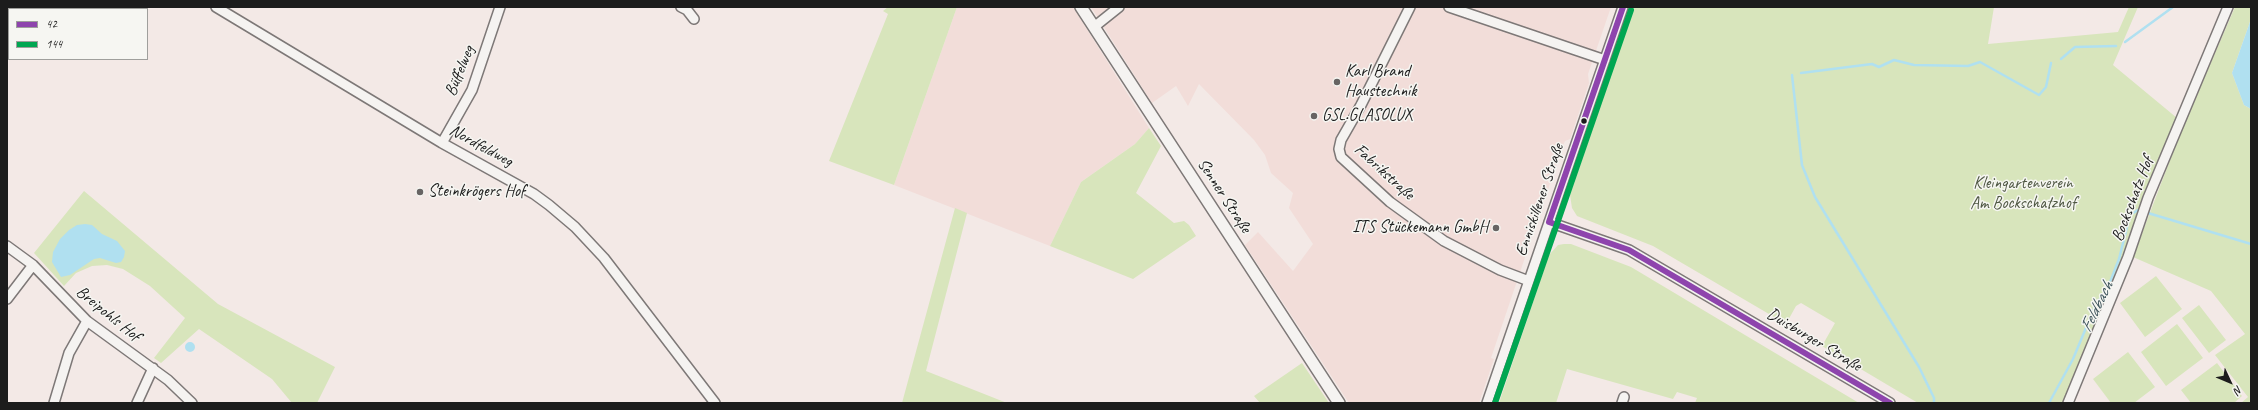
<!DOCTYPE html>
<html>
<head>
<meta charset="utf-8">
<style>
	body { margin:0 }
	#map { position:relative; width:2258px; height:410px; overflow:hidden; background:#f3e9e6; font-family:Caveat,sans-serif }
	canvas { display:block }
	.frame { position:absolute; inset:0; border:8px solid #1c1c1c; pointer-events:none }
	.legend { position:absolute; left:8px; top:8px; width:140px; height:52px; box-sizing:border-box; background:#f6f6f2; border:1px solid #9f9f9c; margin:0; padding:5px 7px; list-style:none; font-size:12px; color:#1c1c1c }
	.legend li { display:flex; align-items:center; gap:8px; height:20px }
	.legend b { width:20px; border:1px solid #9f9f9c }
	.north { position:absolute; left:2210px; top:362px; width:40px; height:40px; -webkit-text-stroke:3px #f6f6f2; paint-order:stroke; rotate:134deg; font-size:11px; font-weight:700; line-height:16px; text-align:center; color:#1c1c1c }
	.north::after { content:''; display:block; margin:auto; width:14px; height:18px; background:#1c1c1c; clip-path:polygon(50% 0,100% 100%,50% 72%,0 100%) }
</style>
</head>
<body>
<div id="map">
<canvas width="2258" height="410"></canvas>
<div class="frame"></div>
<ul class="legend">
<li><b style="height:5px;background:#8e44ad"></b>42</li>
<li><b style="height:5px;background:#00a651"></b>144</li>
</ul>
<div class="north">N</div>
</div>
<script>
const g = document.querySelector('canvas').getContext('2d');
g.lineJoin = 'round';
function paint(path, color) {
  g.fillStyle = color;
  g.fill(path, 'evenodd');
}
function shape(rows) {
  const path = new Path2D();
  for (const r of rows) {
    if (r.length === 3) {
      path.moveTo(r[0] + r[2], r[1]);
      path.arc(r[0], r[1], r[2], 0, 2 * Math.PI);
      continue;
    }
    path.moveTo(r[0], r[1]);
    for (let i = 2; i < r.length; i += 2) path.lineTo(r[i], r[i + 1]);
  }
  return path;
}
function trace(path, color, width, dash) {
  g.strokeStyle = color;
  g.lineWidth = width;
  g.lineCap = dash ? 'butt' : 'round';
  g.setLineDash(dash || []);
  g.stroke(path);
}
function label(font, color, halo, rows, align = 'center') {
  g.font = font + ' Caveat,sans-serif';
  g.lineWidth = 3;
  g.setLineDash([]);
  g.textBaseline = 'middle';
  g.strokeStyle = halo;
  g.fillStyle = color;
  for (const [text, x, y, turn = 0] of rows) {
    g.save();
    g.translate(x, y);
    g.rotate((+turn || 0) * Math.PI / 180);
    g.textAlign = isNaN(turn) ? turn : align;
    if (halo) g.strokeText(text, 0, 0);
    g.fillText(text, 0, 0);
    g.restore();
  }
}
paint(shape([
	[957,7,1073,7,1149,128,1135,144,1081,182,1050,246,894,185],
	[1091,7,1611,7,1588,74,1589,83,1570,139,1565,141,1562,148,1491,358,1494,359,1479,403,1349,403,1245,245,1258,232,1293,271,1313,244,1289,208,1293,193,1271,173,1265,155,1254,140,1199,84,1188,106,1176,86,1152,103]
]), '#f2ddd9');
paint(shape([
	[888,7,957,7,894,185,829,161,888,14,883,11],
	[1634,7,1994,7,1988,44,2118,32,2129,7,2138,7,2113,65,2177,118,2143,195,2123,256,2063,403,1918,403,1822,346,1835,323,1801,303,1796,306,1786,324,1653,246,1577,216,1572,208,1570,195],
	[2235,7,2251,7,2251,19,2232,73,2244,105,2251,109,2251,403,2241,403,2248,397,2215,355,2245,334,2211,291,2133,257,2180,134],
	[1149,128,1161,146,1136,193,1174,223,1184,221,1189,225,1196,236,1133,279,1050,246,1081,182,1135,144],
	[84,191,218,304,335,367,317,403,292,403,272,379,199,329,161,363,154,358,185,318,150,286,123,269,107,265,92,266,76,273,64,286,34,253],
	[955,208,967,213,926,371,1007,403,902,403],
	[1564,244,1571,244,1631,267,1859,403,1695,403,1697,398,1677,392,1673,399,1567,369,1556,403,1499,403,1549,255,1558,245],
	[2156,276,2182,309,2145,337,2120,303],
	[2199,305,2226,340,2209,353,2182,318],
	[2177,324,2203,358,2166,386,2141,352],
	[2128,352,2155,387,2134,403,2111,403,2093,379],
	[1302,363,1329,403,1260,403,1254,396],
	[2217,363,2242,396,2234,403,2191,403,2181,390]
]), '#d8e5bc');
paint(shape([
	[2251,19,2251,109,2244,105,2232,73],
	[85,224,92,225,102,234,117,241,125,251,124,257,121,262,116,263,100,258,94,259,70,275,61,277,52,262,53,252,60,239,69,230,77,225],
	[190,347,5]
]), '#b0e0f0');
trace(shape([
	[2125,42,2173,7],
	[2061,59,2075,47,2116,46],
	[1801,73,1872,64,1879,67,1894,60,1914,65,1968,66,1980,62,2039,95,2046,87,2051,63],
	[1792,75,1802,165,1815,197,1919,367,1934,398,1934,403],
	[2148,213,2251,244],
	[2049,403,2073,359,2096,304,2107,290,2119,259,2130,215,2138,210]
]), '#b0e0f0', 2.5);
const minor = shape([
	[216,7,442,143,534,194,549,205,575,227,604,258,715,403],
	[681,7,687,10,694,19],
	[1410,7,1361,105,1341,140,1339,149,1341,157,1390,202,1444,241,1500,270,1529,281],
	[1449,7,1605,60],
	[1094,27,1119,7],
	[442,143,472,90,500,7],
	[1549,222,1629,250,1890,403],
	[7,246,33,265,87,321,168,380,192,403],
	[7,299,33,265],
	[54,403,69,353,87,321],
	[137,403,153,368],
	[1487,403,1623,7],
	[1622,403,1624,397],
	[2068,403,2128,257,2148,198,2228,7]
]);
const tertiary = shape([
	[1081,7,1339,403]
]);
trace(minor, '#7d7877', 12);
trace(tertiary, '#7d7877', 14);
trace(minor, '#f5f3f1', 9);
trace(tertiary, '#f5f3f1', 11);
trace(shape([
	[1549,222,1629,250,1890,403],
	[1549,222,1623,7]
]), '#8e44ad', 6);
trace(shape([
	[1495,403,1631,10]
]), '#00a651', 6);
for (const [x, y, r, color] of [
	[1337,82,4,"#676463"],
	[1314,116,4,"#676463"],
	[1584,121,3.5,"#1c1c1c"],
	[420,192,4,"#676463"],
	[1496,228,4,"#676463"]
]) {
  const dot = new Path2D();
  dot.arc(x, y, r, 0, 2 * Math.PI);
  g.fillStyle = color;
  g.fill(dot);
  trace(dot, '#f6f6f2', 1.5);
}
label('17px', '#1c1c1c', '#f6f6f2', [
	["Büffelweg",460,71,-68],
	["Nordfeldweg",481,146,29],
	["Fabrikstraße",1384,172,42],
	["Senner Straße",1224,196,57],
	["Bockschatz Hof",2133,199,-69],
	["Enniskillener Straße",1540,200,-71],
	["Breipohls Hof",108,314,39],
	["Duisburger Straße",1814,340,31]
]);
label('17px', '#1c1c1c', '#f6f6f2', [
	["Karl Brand",1345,72],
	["Haustechnik",1345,92],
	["GSL.GLASOLUX",1322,116],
	["Steinkrögers Hof",428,192],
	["ITS Stückemann GmbH",1488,228,"right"]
], 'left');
label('17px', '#4e5742', '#f6f6f2', [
	["Kleingartenverein",2023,184],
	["Am Bockschatzhof",2023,204]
]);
label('italic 18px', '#40565d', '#f6f6f2', [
	["Feldbach",2097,307,-64]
]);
</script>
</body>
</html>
